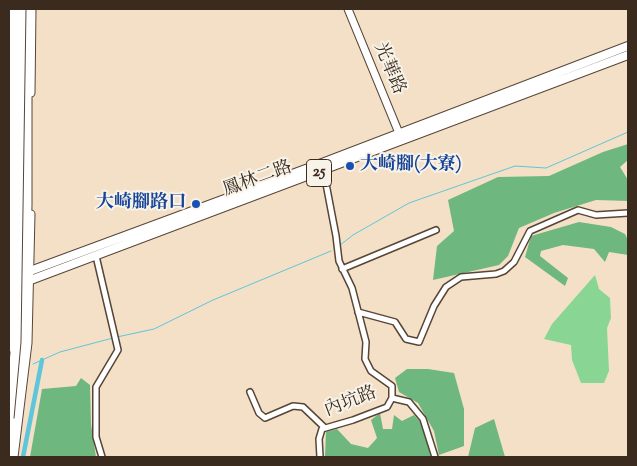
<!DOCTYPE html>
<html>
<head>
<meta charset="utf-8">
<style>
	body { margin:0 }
	#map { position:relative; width:637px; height:466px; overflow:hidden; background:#f4e0c7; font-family:"Sorts Mill Goudy",serif }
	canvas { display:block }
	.frame { position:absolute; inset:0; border:10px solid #3b2a1e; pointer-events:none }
</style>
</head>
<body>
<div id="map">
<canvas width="637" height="466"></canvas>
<div class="frame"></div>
</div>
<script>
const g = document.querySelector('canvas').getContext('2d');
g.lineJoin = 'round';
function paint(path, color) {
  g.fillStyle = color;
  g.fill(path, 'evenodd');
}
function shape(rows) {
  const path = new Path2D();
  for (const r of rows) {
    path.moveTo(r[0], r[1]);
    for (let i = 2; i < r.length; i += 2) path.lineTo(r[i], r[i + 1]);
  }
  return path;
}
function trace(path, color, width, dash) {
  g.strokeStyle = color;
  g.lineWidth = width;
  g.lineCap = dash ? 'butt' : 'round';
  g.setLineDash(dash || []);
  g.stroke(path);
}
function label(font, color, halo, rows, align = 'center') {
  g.font = font + ' "Sorts Mill Goudy","Noto Serif TC",serif';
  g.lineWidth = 4;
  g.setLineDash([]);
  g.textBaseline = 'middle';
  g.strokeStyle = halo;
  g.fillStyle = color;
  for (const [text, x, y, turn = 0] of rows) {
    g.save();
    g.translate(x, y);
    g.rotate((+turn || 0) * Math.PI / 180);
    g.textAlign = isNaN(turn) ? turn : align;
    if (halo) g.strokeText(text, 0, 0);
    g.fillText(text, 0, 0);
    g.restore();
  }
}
paint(shape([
	[595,275,599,289,610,298,611,318,607,328,609,371,604,383,581,383,572,360,571,345,544,339,552,324]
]), '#89d694');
paint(shape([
	[628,144,628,160,620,167,628,180,628,201,596,200,554,213,519,228,508,256,499,265,433,280,437,246,454,231,448,200,498,177,549,176,603,152],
	[579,222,611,227,625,234,628,240,628,255,609,252,605,262,594,249,563,245,541,251,540,256,568,278,565,286,525,257,531,236],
	[407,369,428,369,454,373,464,409,464,446,439,455,434,431,418,403,399,392,395,378],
	[81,378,90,385,91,424,96,457,30,457,42,389,76,386],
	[380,413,383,429,392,429,394,415,402,421,414,415,421,423,431,457,325,457,326,432,337,429,351,444,368,448,377,438,371,420],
	[494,419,505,457,468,457,475,428]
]), '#6eb77e');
trace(shape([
	[339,246,353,235,409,203,515,166,546,168,628,132],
	[117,337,154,329,213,300,331,251],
	[33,364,60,352,113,338]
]), '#5ec5db', 1);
trace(shape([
	[23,457,42,360]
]), '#5ec5db', 4.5);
const street = shape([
	[96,256,118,350,96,387,96,437,102,457],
	[342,269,436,230],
	[358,312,395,322,406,339,419,342,434,306,446,287,461,277,496,274,504,271,514,262,530,231,578,210,596,215,628,213],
	[250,392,259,413,265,418,293,406,303,407,324,427],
	[392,398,409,402,423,419,435,457],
	[320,457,319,439,322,429,353,420,387,407,392,398,392,386,371,371,365,359,366,342,352,288,339,261,336,236,323,168]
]);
const secondary = shape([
	[348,9,401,138],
	[31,93,32,9],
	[14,457,28,343,31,214]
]);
const primary = shape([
	[22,274,322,163,628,46],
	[20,284,628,55]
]);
const highway = shape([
	[10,457,23,342,27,205,27,9]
]);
trace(street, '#574537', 8);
trace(secondary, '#574537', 9);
trace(primary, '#574537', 10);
trace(highway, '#574537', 11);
trace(street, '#fff', 5);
trace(secondary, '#fff', 7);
trace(primary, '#fff', 8);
trace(highway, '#fff', 9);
const highwayBridge = shape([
	[9,347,14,9],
	[9,418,16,342,21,9]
]);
trace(highwayBridge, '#574537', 11, []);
trace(highwayBridge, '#fff', 9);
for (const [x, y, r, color] of [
	[350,166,5,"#1a4fb4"],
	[196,204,5,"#1a4fb4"]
]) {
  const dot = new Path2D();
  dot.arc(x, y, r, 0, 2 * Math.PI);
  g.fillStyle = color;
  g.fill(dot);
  trace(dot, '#f7f3e8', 2);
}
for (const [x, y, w] of [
	[319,173,25]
]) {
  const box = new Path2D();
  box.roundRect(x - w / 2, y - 13.5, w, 27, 4);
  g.fillStyle = '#f7f3e8';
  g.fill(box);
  trace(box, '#3b2a1e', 1);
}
label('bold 16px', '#3b2a1e', null, [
	["25",319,173]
]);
label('18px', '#3b2a1e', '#f7f3e8', [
	["光華路",388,69,67],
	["鳳林二路",258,180,-20],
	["內坑路",351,403,-21]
]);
label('bold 18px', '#164399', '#f7f3e8', [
	["大崎腳(大寮)",360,166],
	["大崎腳路口",186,204,"right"]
], 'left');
</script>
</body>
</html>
